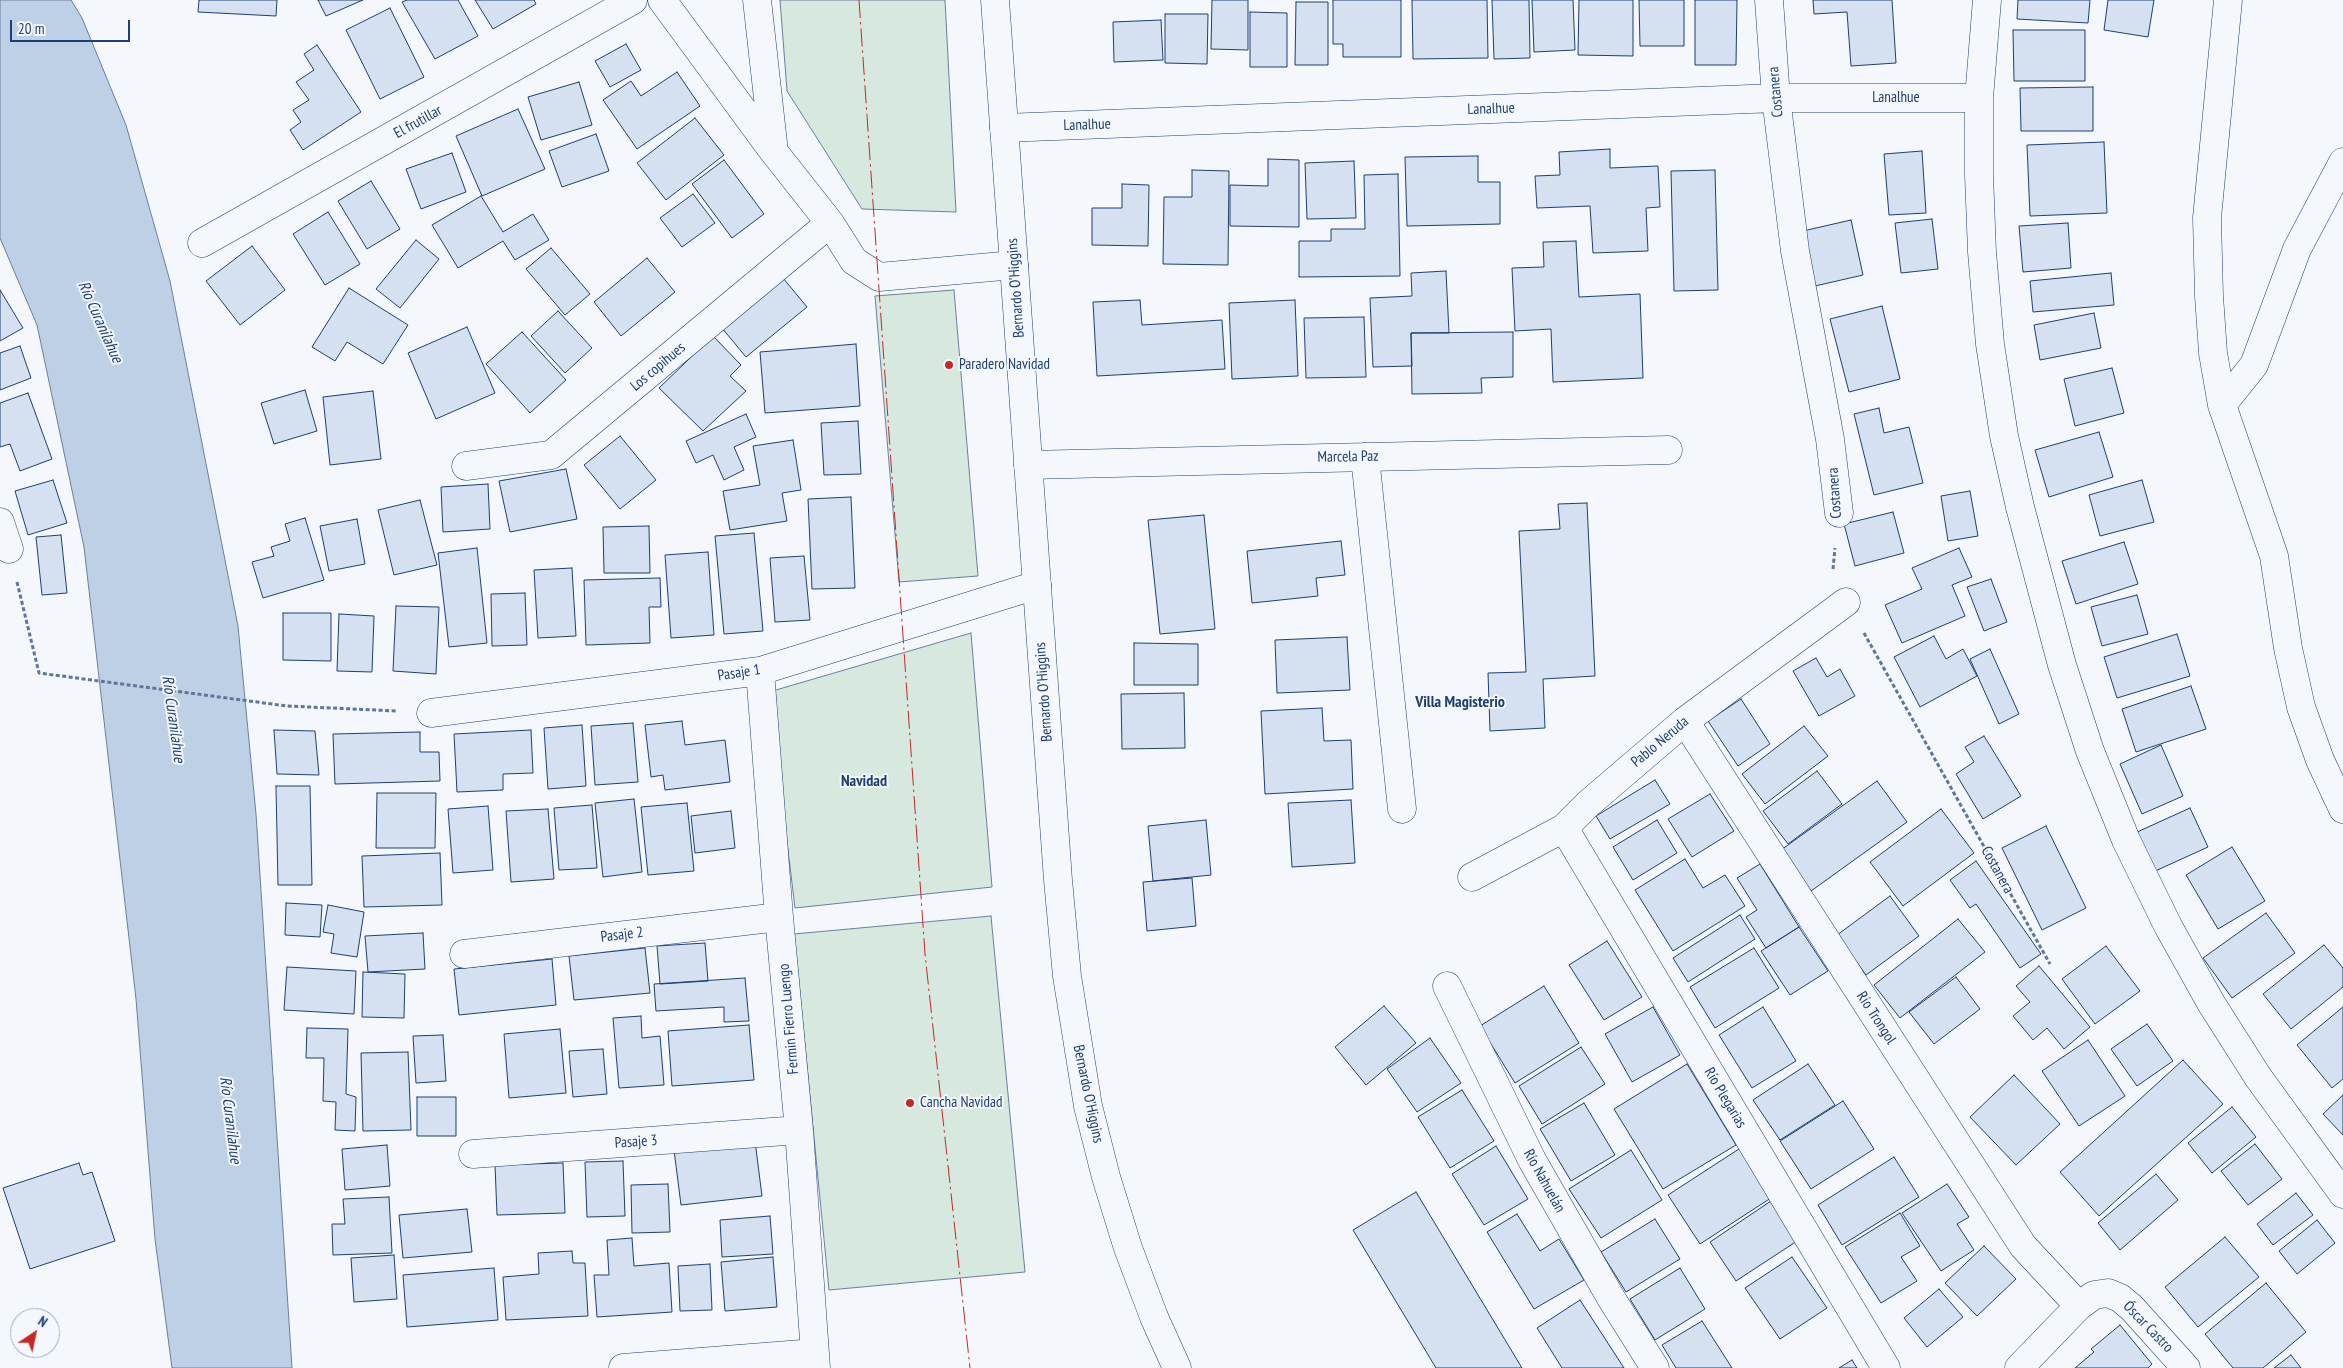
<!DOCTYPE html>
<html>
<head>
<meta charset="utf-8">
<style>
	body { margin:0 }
	#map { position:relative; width:2343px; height:1368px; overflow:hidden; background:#f4f7fb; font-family:"PT Sans Narrow",sans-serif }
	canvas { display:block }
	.north { position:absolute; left:10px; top:1308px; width:50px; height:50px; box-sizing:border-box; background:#f4f7fb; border:1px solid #9eadc5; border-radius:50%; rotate:34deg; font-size:14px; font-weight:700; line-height:20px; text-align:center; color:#1d3f73 }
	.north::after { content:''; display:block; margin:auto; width:18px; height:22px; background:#c62828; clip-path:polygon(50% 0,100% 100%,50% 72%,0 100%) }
	.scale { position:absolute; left:10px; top:20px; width:120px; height:22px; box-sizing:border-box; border:2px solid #1d3f73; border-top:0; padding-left:6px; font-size:15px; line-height:18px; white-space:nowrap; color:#1d3f73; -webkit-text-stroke:4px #f4f7fb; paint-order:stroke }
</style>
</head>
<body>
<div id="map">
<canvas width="2343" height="1368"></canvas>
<div class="north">N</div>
<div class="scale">20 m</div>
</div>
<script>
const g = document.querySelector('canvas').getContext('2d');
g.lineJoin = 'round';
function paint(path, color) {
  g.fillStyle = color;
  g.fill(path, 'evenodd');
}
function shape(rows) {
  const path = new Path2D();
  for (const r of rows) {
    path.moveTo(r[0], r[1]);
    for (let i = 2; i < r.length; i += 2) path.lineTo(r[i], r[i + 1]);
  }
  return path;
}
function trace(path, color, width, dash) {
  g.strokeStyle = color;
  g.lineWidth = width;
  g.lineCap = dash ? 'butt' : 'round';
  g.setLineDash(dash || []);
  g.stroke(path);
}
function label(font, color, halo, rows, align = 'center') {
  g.font = font + ' "PT Sans Narrow",sans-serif';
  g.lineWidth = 4;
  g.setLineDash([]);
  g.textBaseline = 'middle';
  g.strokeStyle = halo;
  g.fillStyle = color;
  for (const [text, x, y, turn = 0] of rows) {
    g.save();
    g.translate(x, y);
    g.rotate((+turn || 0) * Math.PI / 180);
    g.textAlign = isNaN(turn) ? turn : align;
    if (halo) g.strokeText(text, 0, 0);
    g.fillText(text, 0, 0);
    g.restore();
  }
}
const green = shape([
	[780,0,945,0,956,212,862,209,787,91,780,0],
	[954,290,978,576,899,582,875,296,954,290],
	[971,633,992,887,795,908,769,692,971,633],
	[991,916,1025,1272,829,1290,794,934,991,916]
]);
paint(green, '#d7e8df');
trace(green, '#687fa3', 1);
const water = shape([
	[0,0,71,0,82,18,126,125,170,281,238,626,256,814,292,1368,172,1368,155,1239,136,999,84,547,37,325,0,238,0,0]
]);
paint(water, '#bed0e5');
trace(water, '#687fa3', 1);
const building = shape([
	[199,0,277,0,276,16,198,12,199,0],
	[318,0,363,0,326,16,318,0],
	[407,0,458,0,478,36,435,59,402,2,407,0],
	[475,0,534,0,536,4,493,29,475,0],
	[1212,0,1248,0,1248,50,1211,49,1212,0],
	[1333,0,1401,0,1401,57,1343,57,1343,44,1333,44,1333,0],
	[1412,0,1487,0,1488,58,1413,59,1412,0],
	[1492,0,1529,0,1530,58,1494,59,1492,0],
	[1532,0,1573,0,1575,50,1534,52,1532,0],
	[1579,0,1633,0,1633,56,1578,55,1579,0],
	[1639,0,1684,0,1684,46,1640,46,1639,0],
	[1695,0,1737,0,1736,65,1695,65,1695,0],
	[1813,0,1892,0,1896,63,1851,66,1847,12,1814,14,1813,0],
	[2018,0,2090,0,2088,23,2017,19,2018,0],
	[2108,0,2154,0,2148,37,2104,30,2108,0],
	[1296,2,1328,2,1328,65,1295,65,1296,2],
	[390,8,424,77,380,99,346,30,390,8],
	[1250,12,1287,13,1287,67,1250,67,1250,12],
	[1165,14,1208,14,1207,64,1165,63,1165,14],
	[1161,20,1163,60,1114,62,1113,22,1161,20],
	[2013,30,2085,30,2085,81,2014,81,2013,30],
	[626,44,641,70,610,87,595,61,626,44],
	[317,45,361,112,303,150,290,130,301,122,293,110,309,100,296,82,314,70,304,54,317,45],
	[677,72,700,106,637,149,603,100,631,81,641,96,677,72],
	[579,82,592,125,541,140,528,97,579,82],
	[2093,87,2093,131,2021,131,2020,88,2093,87],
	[518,109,545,169,482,196,456,136,518,109],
	[695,118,724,155,666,200,637,163,695,118],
	[596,134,609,171,562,187,549,151,596,134],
	[2104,142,2107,213,2030,216,2027,145,2104,142],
	[1610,149,1610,168,1658,166,1660,207,1646,208,1648,251,1593,253,1590,206,1537,208,1535,176,1560,175,1559,152,1610,149],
	[1922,151,1926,213,1889,215,1884,154,1922,151],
	[452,153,466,192,421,209,406,169,452,153],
	[1478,156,1478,182,1500,182,1500,224,1407,226,1405,157,1478,156],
	[1268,159,1299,160,1299,227,1230,226,1230,185,1268,186,1268,159],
	[724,160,764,214,732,238,692,184,724,160],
	[1354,161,1356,218,1307,219,1305,163,1354,161],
	[1192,170,1229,171,1228,265,1163,264,1164,197,1192,197,1192,170],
	[1715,170,1718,290,1674,291,1671,171,1715,170],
	[1398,174,1400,276,1299,277,1299,241,1331,241,1331,229,1365,229,1364,175,1398,174],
	[371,181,400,229,367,249,338,201,371,181],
	[1122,184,1149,185,1148,246,1092,245,1092,208,1122,208,1122,184],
	[693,194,715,223,682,247,660,218,693,194],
	[481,196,503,232,533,214,549,240,515,260,503,241,458,268,432,225,481,196],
	[328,212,360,264,325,285,293,234,328,212],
	[1932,219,1938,269,1901,273,1895,223,1932,219],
	[1851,220,1863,275,1815,286,1803,231,1851,220],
	[2068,223,2071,268,2023,272,2019,226,2068,223],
	[416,240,439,259,400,308,376,289,416,240],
	[1576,241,1579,297,1640,294,1643,378,1553,382,1551,329,1515,331,1512,268,1544,267,1543,242,1576,241],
	[252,246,285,290,240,325,206,281,252,246],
	[551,248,590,294,565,315,526,269,551,248],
	[647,258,675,292,621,336,594,302,647,258],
	[1446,271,1449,333,1411,333,1412,366,1373,367,1370,298,1412,296,1411,273,1446,271],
	[2111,273,2114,305,2033,312,2030,281,2111,273],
	[783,278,807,307,746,357,722,328,783,278],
	[349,288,408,325,383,364,347,342,335,361,312,347,349,288],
	[0,290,23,328,0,341,0,290],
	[1140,300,1142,325,1222,320,1225,369,1097,376,1093,302,1140,300],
	[1295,300,1298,376,1232,379,1229,303,1295,300],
	[1882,306,1900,379,1849,392,1830,319,1882,306],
	[558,311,592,348,565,373,531,336,558,311],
	[2094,313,2101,348,2040,360,2034,325,2094,313],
	[1364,317,1366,377,1306,378,1304,318,1364,317],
	[467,327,495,393,436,419,408,353,467,327],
	[522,332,566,380,530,413,486,364,522,332],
	[1513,332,1513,377,1481,378,1482,393,1412,394,1411,333,1513,332],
	[713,336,741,365,730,376,746,391,703,431,659,388,713,336],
	[856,344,860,406,765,413,760,352,856,344],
	[20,346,31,378,0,390,0,353,20,346],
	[2112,368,2124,413,2075,426,2064,379,2112,368],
	[305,390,317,431,274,444,261,403,305,390],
	[373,391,381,459,330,465,323,397,373,391],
	[28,393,52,459,20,471,10,444,0,447,0,403,28,393],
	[1879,408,1884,433,1909,427,1923,483,1874,495,1854,414,1879,408],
	[746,414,756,437,734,447,744,470,724,480,713,455,696,463,686,441,746,414],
	[858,421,861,474,824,475,821,423,858,421],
	[2099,432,2113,477,2049,497,2035,450,2099,432],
	[620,436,656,480,620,509,584,465,620,436],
	[793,440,801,490,782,493,787,521,730,530,723,491,760,485,753,446,793,440],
	[566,469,577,519,510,532,499,481,566,469],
	[53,480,67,523,28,535,15,491,53,480],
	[2142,480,2154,522,2100,536,2089,495,2142,480],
	[488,484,490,529,443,532,441,487,488,484],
	[1970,491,1978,536,1948,541,1941,496,1970,491],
	[851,497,855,588,812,589,808,499,851,497],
	[420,500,437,565,394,575,378,510,420,500],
	[1587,503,1595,676,1543,679,1545,728,1490,731,1488,673,1526,672,1519,531,1560,529,1558,504,1587,503],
	[1893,512,1904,553,1855,566,1844,524,1893,512],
	[1204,515,1215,629,1160,634,1148,520,1204,515],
	[305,518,324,580,263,598,252,562,274,556,271,547,290,541,285,524,305,518],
	[357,519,365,564,329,571,320,526,357,519],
	[649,526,650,573,604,573,603,527,649,526],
	[754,533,763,631,724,634,715,536,754,533],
	[61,535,67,593,42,595,36,537,61,535],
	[1341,541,1345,575,1316,578,1318,596,1252,603,1247,551,1341,541],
	[2124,542,2138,584,2076,604,2062,561,2124,542],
	[477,548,487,643,449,647,438,553,477,548],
	[1959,548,1972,577,1952,585,1965,616,1902,643,1885,605,1922,589,1912,568,1959,548],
	[708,552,714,635,671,638,665,555,708,552],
	[804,556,810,620,775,622,770,558,804,556],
	[572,568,576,636,538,638,534,570,572,568],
	[660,578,661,607,649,607,650,643,586,645,584,580,660,578],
	[1991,579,2007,622,1984,631,1967,587,1991,579],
	[525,593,527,645,492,646,491,594,525,593],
	[2137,595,2148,634,2102,646,2091,607,2137,595],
	[396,606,439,607,436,674,393,671,396,606],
	[283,613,331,613,331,661,283,660,283,613],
	[339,614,374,616,372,672,337,671,339,614],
	[2177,634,2190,676,2117,698,2104,657,2177,634],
	[1934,636,1946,659,1963,649,1977,676,1920,707,1894,657,1934,636],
	[1347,637,1350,690,1277,693,1275,640,1347,637],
	[1134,643,1198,644,1198,685,1134,685,1134,643],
	[1990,649,2019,714,1999,724,1970,659,1990,649],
	[1816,658,1827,677,1840,669,1855,696,1819,716,1793,671,1816,658],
	[2191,686,2206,729,2136,752,2122,709,2191,686],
	[1184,693,1185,748,1122,749,1121,694,1184,693],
	[1741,699,1770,744,1738,766,1708,721,1741,699],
	[1322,708,1324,741,1351,740,1353,789,1265,794,1261,711,1322,708],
	[682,721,685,745,725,740,730,782,665,790,663,775,651,777,645,725,682,721],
	[633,723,638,782,595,785,591,726,633,723],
	[582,725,586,786,548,789,544,728,582,725],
	[1804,726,1828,756,1765,804,1742,774,1804,726],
	[274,730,315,731,319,775,277,774,274,730],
	[531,730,533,773,503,774,503,790,457,792,454,734,531,730],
	[420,732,420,752,439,752,440,781,335,784,333,734,420,732],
	[1984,736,2021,796,1983,819,1956,774,1974,762,1965,747,1984,736],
	[2161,745,2183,796,2142,814,2120,764,2161,745],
	[1817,771,1842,804,1788,844,1763,811,1817,771],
	[1655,780,1670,804,1610,839,1596,816,1655,780],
	[1877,781,1907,822,1811,891,1781,850,1877,781],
	[276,786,310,786,312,885,278,885,276,786],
	[377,793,436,793,435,848,376,848,377,793],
	[1710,794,1734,831,1692,857,1668,819,1710,794],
	[634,799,642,872,603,877,595,803,634,799],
	[1351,800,1355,863,1292,867,1288,803,1351,800],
	[687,803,694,871,648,875,641,807,687,803],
	[592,805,597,868,559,870,554,808,592,805],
	[488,806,493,870,453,873,448,809,488,806],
	[2190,808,2208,847,2153,872,2135,833,2190,808],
	[548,809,554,879,511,882,506,811,548,809],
	[1941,809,1974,853,1903,906,1870,862,1941,809],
	[731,811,735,848,695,853,691,816,731,811],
	[1206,820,1211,875,1153,881,1148,826,1206,820],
	[1657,820,1677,853,1633,880,1613,847,1657,820],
	[2046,826,2086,908,2042,930,2002,848,2046,826],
	[2232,847,2265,901,2218,929,2186,875,2232,847],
	[440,853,442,905,364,907,362,856,440,853],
	[1685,859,1703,888,1725,875,1745,906,1673,951,1635,890,1685,859],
	[1976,861,2041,954,2020,968,1976,904,1970,908,1950,880,1976,861],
	[1760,864,1799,927,1766,948,1746,917,1757,910,1737,878,1760,864],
	[1192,878,1196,926,1147,931,1143,882,1192,878],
	[1890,896,1919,936,1866,975,1837,935,1890,896],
	[286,903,322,905,320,937,285,935,286,903],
	[328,905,364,912,357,957,331,953,334,934,323,932,328,905],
	[2266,913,2295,953,2232,998,2203,958,2266,913],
	[1740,915,1755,939,1688,982,1673,958,1740,915],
	[1958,919,1985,952,1900,1018,1874,985,1958,919],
	[1799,927,1828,971,1790,995,1761,951,1799,927],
	[423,933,425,969,368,972,365,936,423,933],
	[1607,941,1642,997,1604,1020,1569,965,1607,941],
	[705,943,708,981,660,984,657,946,705,943],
	[2324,945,2343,968,2343,987,2291,1029,2263,994,2324,945],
	[2106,946,2140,991,2095,1024,2062,979,2106,946],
	[645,948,650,993,574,1000,569,956,645,948],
	[1754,948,1779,988,1715,1028,1690,987,1754,948],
	[552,959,556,1005,459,1015,454,969,552,959],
	[2039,966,2090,1027,2064,1049,2047,1028,2033,1040,2013,1016,2030,1002,2016,986,2039,966],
	[287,967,356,971,354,1014,284,1010,287,967],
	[363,972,405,974,404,1018,362,1017,363,972],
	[1956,977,1980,1009,1934,1044,1909,1012,1956,977],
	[745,978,749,1021,724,1022,724,1007,656,1011,654,984,745,978],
	[1544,986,1579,1043,1515,1083,1480,1026,1544,986],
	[1384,1006,1416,1043,1366,1085,1335,1047,1384,1006],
	[1653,1007,1680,1055,1632,1082,1605,1034,1653,1007],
	[1763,1007,1796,1061,1752,1088,1719,1035,1763,1007],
	[2343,1007,2343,1079,2332,1088,2297,1045,2343,1007],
	[641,1016,642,1038,660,1036,664,1085,619,1088,613,1018,641,1016],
	[2147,1024,2173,1061,2137,1086,2111,1049,2147,1024],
	[749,1025,754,1080,672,1086,668,1031,749,1025],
	[307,1028,348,1029,346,1094,356,1097,355,1131,335,1130,336,1102,323,1101,324,1058,306,1058,307,1028],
	[560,1029,566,1093,509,1098,504,1034,560,1029],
	[443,1035,446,1081,416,1083,413,1036,443,1035],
	[1430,1038,1461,1083,1417,1112,1387,1069,1430,1038],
	[2088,1040,2125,1096,2079,1126,2042,1071,2088,1040],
	[1581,1047,1605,1084,1542,1124,1519,1086,1581,1047],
	[603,1049,607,1094,573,1097,569,1051,603,1049],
	[408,1052,411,1130,363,1131,361,1053,408,1052],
	[2183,1060,2223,1104,2099,1216,2060,1172,2183,1060],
	[1687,1064,1736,1145,1663,1189,1614,1109,1687,1064],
	[1808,1064,1835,1105,1780,1140,1753,1100,1808,1064],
	[2014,1075,2060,1124,2016,1165,1970,1117,2014,1075],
	[1462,1090,1494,1141,1450,1168,1418,1117,1462,1090],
	[2343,1095,2343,1135,2323,1114,2343,1095],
	[417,1097,456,1097,456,1136,417,1136,417,1097],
	[1843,1101,1874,1149,1811,1189,1780,1141,1843,1101],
	[1584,1103,1615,1155,1571,1181,1540,1129,1584,1103],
	[2232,1107,2256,1137,2212,1173,2188,1143,2232,1107],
	[755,1141,762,1196,681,1205,674,1150,755,1141],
	[2255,1144,2282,1179,2248,1205,2221,1171,2255,1144],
	[387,1145,390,1186,345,1190,342,1149,387,1145],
	[1496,1146,1528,1199,1484,1225,1452,1174,1496,1146],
	[1742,1147,1774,1196,1700,1244,1668,1195,1742,1147],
	[1631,1150,1662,1200,1601,1238,1569,1189,1631,1150],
	[1894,1157,1919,1197,1842,1245,1818,1205,1894,1157],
	[623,1161,625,1216,587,1217,585,1162,623,1161],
	[79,1163,83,1175,92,1172,115,1241,30,1269,3,1188,79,1163],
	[563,1163,565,1213,497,1215,495,1165,563,1163],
	[2156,1174,2178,1200,2120,1250,2098,1223,2156,1174],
	[668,1184,670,1232,632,1233,631,1185,668,1184],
	[1947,1184,1969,1217,1957,1224,1974,1250,1941,1271,1902,1213,1947,1184],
	[1416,1192,1522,1368,1436,1368,1353,1230,1416,1192],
	[2296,1193,2313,1215,2273,1245,2257,1224,2296,1193],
	[389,1197,392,1253,333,1255,332,1224,345,1224,343,1199,389,1197],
	[1771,1201,1797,1241,1736,1281,1710,1242,1771,1201],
	[467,1209,472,1252,403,1258,399,1215,467,1209],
	[1900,1213,1920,1246,1901,1257,1917,1281,1881,1303,1845,1247,1900,1213],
	[1517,1214,1540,1251,1559,1239,1584,1280,1534,1309,1487,1232,1517,1214],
	[770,1216,773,1254,722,1257,720,1220,770,1216],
	[1655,1219,1680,1259,1626,1292,1601,1252,1655,1219],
	[2317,1220,2335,1243,2297,1274,2279,1251,2317,1220],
	[2225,1237,2259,1277,2198,1327,2165,1287,2225,1237],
	[632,1238,634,1266,669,1263,672,1312,597,1317,594,1275,609,1275,607,1240,632,1238],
	[1984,1246,2016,1279,1977,1316,1945,1283,1984,1246],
	[572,1251,573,1263,585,1263,588,1316,506,1320,503,1277,539,1274,538,1253,572,1251],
	[394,1255,397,1299,354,1302,351,1258,394,1255],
	[773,1257,777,1307,725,1311,721,1262,773,1257],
	[1792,1257,1827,1308,1780,1339,1745,1288,1792,1257],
	[710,1264,712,1310,680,1311,678,1266,710,1264],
	[494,1268,498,1320,407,1327,403,1275,494,1268],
	[1680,1268,1705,1309,1655,1340,1630,1299,1680,1268],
	[2266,1283,2306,1332,2263,1368,2233,1368,2205,1334,2266,1283],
	[1939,1289,1963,1317,1927,1347,1904,1318,1939,1289],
	[1580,1300,1624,1368,1562,1368,1537,1328,1580,1300],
	[1702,1321,1732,1368,1676,1368,1662,1345,1702,1321],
	[2120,1325,2152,1364,2148,1368,2075,1368,2094,1352,2091,1349,2120,1325],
	[2291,1355,2301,1368,2274,1368,2291,1355],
	[1852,1360,1857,1368,1839,1368,1852,1360]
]);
paint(building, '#d5e0f0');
trace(building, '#1d3f73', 1);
const minor = shape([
	[662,0,773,151],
	[757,0,774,152,830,223,854,261,879,277,1014,265],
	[1769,0,1776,98,1795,251,1830,439,1839,513],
	[1987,0,1979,98,1979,175,1982,252,1990,344,2004,436,2020,507,2062,665,2090,751,2126,840,2168,926,2211,1003,2258,1077,2343,1194],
	[2228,0,2207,218,2209,296,2213,353,2222,405,2274,556,2288,648,2301,707,2320,760,2343,809],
	[1004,128,1776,98,1979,98],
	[202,243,633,0],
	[2222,405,2254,365,2297,249,2343,162],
	[1365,457,1402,809],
	[1028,465,1668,450],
	[466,466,551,455,830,223],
	[0,522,9,549],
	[760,671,779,917,799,1130,816,1368],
	[431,713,760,671,1037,585],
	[1685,721,2023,1246,2079,1306],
	[1564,828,1886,1368],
	[1472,877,1564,828,1588,804,1685,721,1846,602],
	[464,954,779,917],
	[1447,986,1532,1160,1611,1298,1655,1368],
	[473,1154,799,1130],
	[623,1368,815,1353],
	[2019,1368,2079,1306,2094,1295,2108,1293,2120,1298,2132,1308,2186,1368]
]);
const major = shape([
	[995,0,1058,880,1067,976,1088,1106,1106,1177,1128,1248,1154,1317,1177,1368]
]);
trace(minor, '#1d3f73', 29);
trace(major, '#1d3f73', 29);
trace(shape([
	[1833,569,1835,548],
	[17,582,39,673,287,706,397,711],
	[1864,633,2050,964]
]), '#5e769c', 3, [4, 2.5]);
trace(minor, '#f4f7fb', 28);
trace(major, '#f4f7fb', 28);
trace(shape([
	[859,0,925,954,970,1368]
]), '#c62828', 1, [18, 4, 2.5, 4]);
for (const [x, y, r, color] of [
	[949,365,5,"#c62828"],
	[910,1103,5,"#c62828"]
]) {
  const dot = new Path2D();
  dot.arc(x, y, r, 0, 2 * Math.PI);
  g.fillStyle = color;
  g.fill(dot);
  trace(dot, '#f4f7fb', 2);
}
label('15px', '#1d3f73', '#f4f7fb', [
	["Costanera",1776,92,-95],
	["Lanalhue",1896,98],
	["Lanalhue",1491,109,-2],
	["El frutillar",418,122,-29],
	["Lanalhue",1087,125,-2],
	["Bernardo O'Higgins",1016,288,-94],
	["Los copihues",658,367,-40],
	["Marcela Paz",1348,457,-1],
	["Costanera",1835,493,-94],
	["Pasaje 1",739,673,-9],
	["Bernardo O'Higgins",1044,692,-94],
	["Pablo Neruda",1660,742,-40],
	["Costanera",1997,870,61],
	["Pasaje 2",622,935,-7],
	["Río Trongol",1876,1018,57],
	["Fermin Fierro Luengo",789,1019,-95],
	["Bernardo O'Higgins",1088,1094,78],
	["Río Plegarias",1725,1098,59],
	["Pasaje 3",636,1142,-4],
	["Río Nahuelán",1544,1181,61],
	["Óscar Castro",2148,1327,46]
]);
label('15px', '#1d3f73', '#f4f7fb', [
	["Paradero Navidad",959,365],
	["Cancha Navidad",920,1103]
], 'left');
label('italic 16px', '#1d3f73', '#f4f7fb', [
	["Río Curanilahue",100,322,66],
	["Río Curanilahue",173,719,82],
	["Río Curanilahue",230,1120,83]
]);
label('bold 16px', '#1d3f73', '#f4f7fb', [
	["Villa Magisterio",1460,702],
	["Navidad",864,781]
]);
</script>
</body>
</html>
